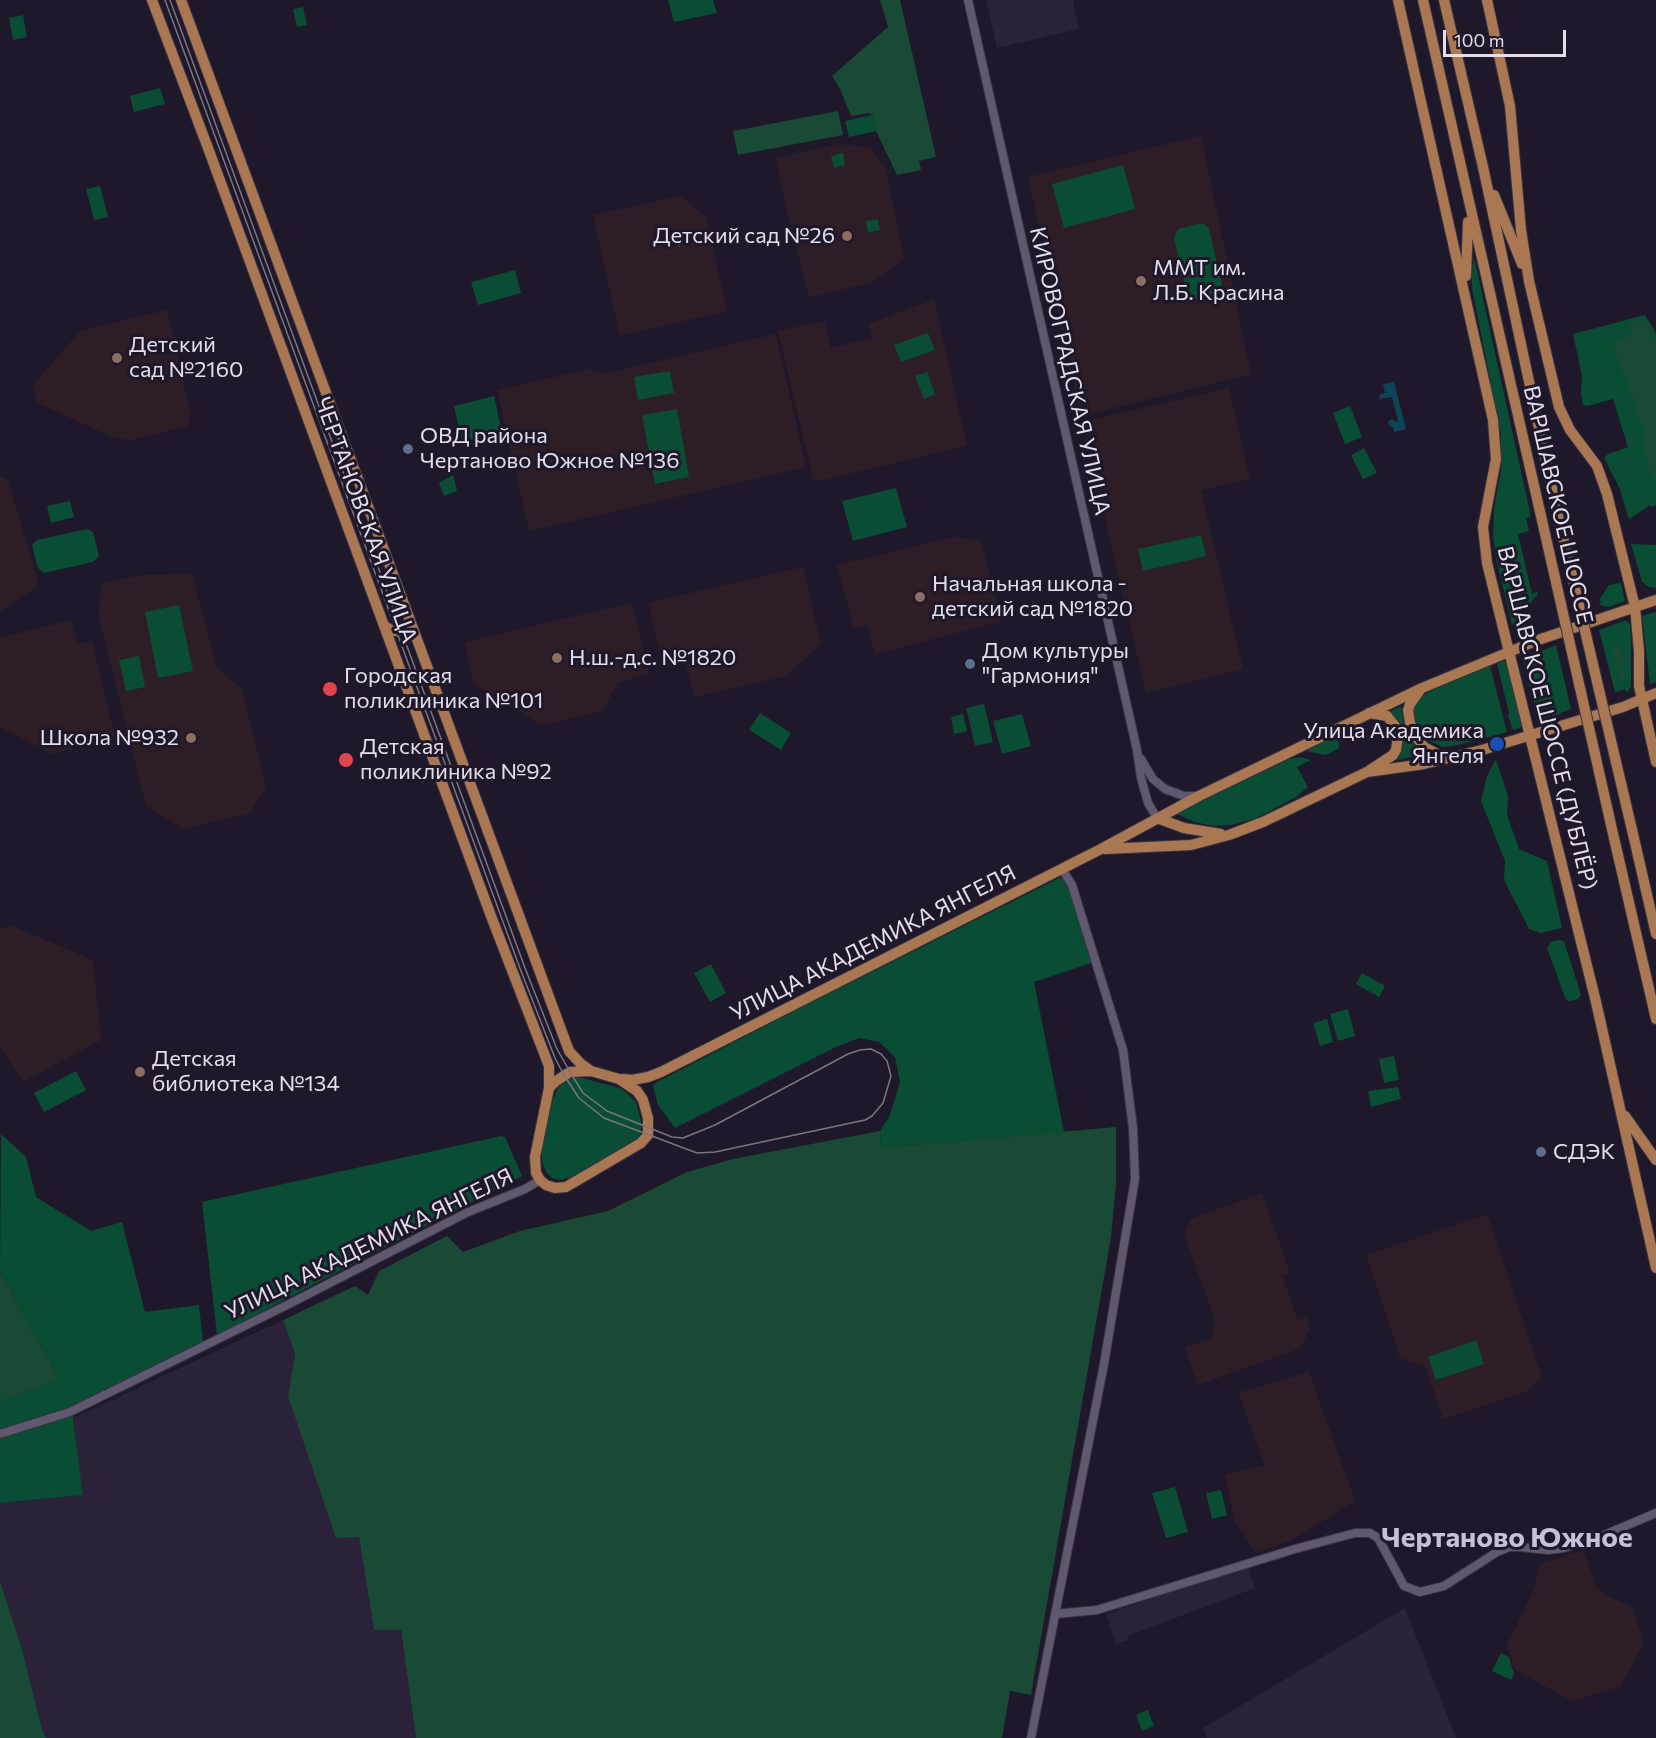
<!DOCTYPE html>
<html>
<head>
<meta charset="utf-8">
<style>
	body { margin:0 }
	#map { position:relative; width:1656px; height:1738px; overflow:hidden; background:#1f182a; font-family:Commissioner,sans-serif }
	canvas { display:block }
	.scale { position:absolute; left:1443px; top:30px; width:123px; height:27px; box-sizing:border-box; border:3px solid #e2deea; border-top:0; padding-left:8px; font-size:18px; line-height:21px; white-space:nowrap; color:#e2deea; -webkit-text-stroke:4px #1f182a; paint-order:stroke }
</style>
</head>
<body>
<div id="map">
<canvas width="1656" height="1738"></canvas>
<div class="scale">100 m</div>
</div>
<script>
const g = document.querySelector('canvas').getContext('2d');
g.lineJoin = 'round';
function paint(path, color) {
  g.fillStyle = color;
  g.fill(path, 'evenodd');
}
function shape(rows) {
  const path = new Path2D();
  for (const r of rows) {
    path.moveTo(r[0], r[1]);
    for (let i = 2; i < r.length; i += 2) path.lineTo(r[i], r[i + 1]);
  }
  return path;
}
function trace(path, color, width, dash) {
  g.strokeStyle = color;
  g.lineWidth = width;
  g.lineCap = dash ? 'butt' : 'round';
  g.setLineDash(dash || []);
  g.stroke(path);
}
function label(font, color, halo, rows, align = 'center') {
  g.font = font + ' Commissioner,sans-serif';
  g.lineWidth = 6;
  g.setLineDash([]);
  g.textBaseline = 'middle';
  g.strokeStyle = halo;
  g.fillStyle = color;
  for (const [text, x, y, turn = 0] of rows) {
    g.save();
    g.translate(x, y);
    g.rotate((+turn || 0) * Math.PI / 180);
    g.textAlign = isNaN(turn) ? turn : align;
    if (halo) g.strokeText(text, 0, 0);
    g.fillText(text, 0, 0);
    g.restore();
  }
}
paint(shape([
	[986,0,1073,0,1079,29,997,48],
	[283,1320,295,1354,288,1396,359,1537,374,1630,401,1630,416,1738,46,1738,42,1729,22,1649,0,1581,0,1503,82,1495,73,1418],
	[1248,1566,1255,1588,1127,1636,1128,1640,1116,1644,1106,1614],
	[1405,1608,1456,1738,1207,1738,1203,1728]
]), '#2b2239');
paint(shape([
	[1201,136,1251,374,1081,416,1028,177],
	[839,144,871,148,886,169,904,260,870,283,809,297,787,212,776,158],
	[680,196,706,217,727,311,620,336,593,215],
	[934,299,967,446,817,481,813,479,778,331,825,321,831,348,872,338,869,324],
	[167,310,191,416,187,426,131,440,114,438,38,403,33,385,80,331],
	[776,334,806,467,529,531,497,390,590,369,603,374],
	[1229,388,1250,479,1201,490,1243,669,1146,693,1082,422],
	[0,476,8,480,39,585,0,611],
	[954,537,981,541,1002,621,875,654,867,625,854,628,837,565],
	[803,567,821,644,786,676,694,697,686,663,664,668,648,603],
	[192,574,217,668,242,689,266,787,250,813,184,829,146,806,99,617,101,583,143,575],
	[632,603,649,673,617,683,603,711,541,725,473,684,465,642],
	[71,620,78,644,92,641,115,737,52,754,0,727,0,638],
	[10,925,93,960,101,1040,23,1082,0,1047,0,929],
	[1262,1193,1290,1273,1282,1276,1298,1320,1306,1317,1310,1328,1301,1348,1198,1385,1185,1348,1209,1339,1213,1333,1215,1321,1184,1234,1191,1219],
	[1487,1214,1542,1378,1525,1392,1443,1419,1426,1367,1400,1358,1366,1255],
	[1309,1372,1355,1501,1292,1540,1256,1553,1235,1522,1225,1475,1265,1465,1238,1393],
	[1583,1550,1596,1586,1608,1596,1632,1607,1644,1643,1621,1686,1572,1701,1515,1670,1507,1645,1535,1587,1539,1564]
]), '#2d1d27');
paint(shape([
	[668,0,713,0,717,13,674,22],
	[303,7,307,25,297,27,293,9],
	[23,15,27,37,13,40,9,18],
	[160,88,165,104,134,112,130,96],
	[872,115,876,131,849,137,845,121],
	[843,153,845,165,834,168,831,156],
	[1123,165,1135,209,1064,228,1052,184],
	[100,186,108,217,94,220,86,189],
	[878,219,880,230,868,233,866,221],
	[1197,224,1204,224,1209,229,1222,284,1218,294,1196,299,1187,293,1174,238,1178,229],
	[1474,257,1531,517,1526,518,1529,531,1518,534,1532,594,1537,592,1538,594,1512,625,1496,558,1493,536,1494,509,1501,469,1501,434,1473,294,1471,277],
	[515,270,521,293,478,305,471,282],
	[1645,315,1656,333,1656,505,1652,507,1650,505,1629,519,1619,487,1604,458,1608,454,1628,447,1613,399,1587,406,1583,405,1581,393,1582,376,1573,334],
	[928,333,935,350,901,362,894,345],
	[670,371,674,393,638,400,634,377],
	[927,372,935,394,924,399,915,376],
	[494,396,502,433,462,442,454,406],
	[1350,406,1362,437,1345,444,1333,413],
	[677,409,689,477,655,484,642,415],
	[1364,448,1377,473,1363,479,1351,455],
	[453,475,457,491,444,496,439,483],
	[896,488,907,527,853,541,842,501],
	[70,501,74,517,51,523,47,506],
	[87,529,93,532,99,556,93,562,44,573,38,568,32,545,37,540],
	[1201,535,1206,556,1143,571,1138,549],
	[1631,544,1656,545,1656,588,1649,587,1642,582],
	[1621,583,1625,601,1609,607,1599,605,1601,602,1599,600,1609,585],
	[179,605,193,671,158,678,145,612],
	[1656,612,1656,682,1650,684,1642,616],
	[1624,621,1627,621,1630,624,1631,640,1631,686,1627,693,1625,689,1615,692,1599,630],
	[1556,645,1571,709,1539,722,1524,666,1524,661,1529,656],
	[139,656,145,687,126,691,119,660],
	[1503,661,1506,662,1522,725,1520,728,1513,730,1508,716,1509,713,1497,664],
	[1490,666,1507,732,1458,745,1443,747,1424,739,1413,715,1413,709,1420,697,1428,692],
	[984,704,993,742,975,746,966,708],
	[1401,706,1403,720,1409,734,1416,746,1426,754,1397,760,1402,749,1404,736,1398,722,1389,712],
	[760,713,791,733,781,750,749,730],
	[963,714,967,731,954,734,951,717],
	[1022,714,1031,746,1002,754,993,721],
	[1340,733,1339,748,1326,755,1306,751],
	[1301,757,1311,760,1297,767,1308,787,1296,797,1255,819,1231,825,1213,826,1194,822,1175,813,1290,759],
	[1496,759,1508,796,1507,815,1519,849,1547,861,1562,928,1541,933,1529,929,1504,880,1505,861,1481,801,1487,776],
	[1059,878,1066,878,1071,889,1091,963,1034,982,1064,1132,881,1148,880,1131,890,1115,900,1082,895,1057,879,1042,859,1038,836,1047,675,1128,658,1105,653,1085,661,1080,806,1005],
	[1559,940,1564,941,1581,995,1578,999,1570,1001,1566,1000,1547,948,1551,942],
	[711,964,726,993,710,1002,694,973],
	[1362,973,1385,986,1379,997,1356,984],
	[1348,1009,1355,1036,1338,1041,1330,1014],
	[1327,1019,1333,1042,1320,1046,1313,1023],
	[1394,1056,1399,1080,1384,1083,1379,1059],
	[76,1071,86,1090,44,1112,34,1093],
	[578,1077,620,1088,628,1094,636,1102,642,1125,639,1137,633,1142,577,1175,561,1180,552,1178,546,1172,542,1161,542,1147,553,1099,558,1088,566,1080],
	[1398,1087,1401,1099,1371,1107,1368,1091],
	[1,1134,26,1157,36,1197,91,1231,122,1222,145,1312,199,1305,203,1342,75,1406,73,1419,83,1495,0,1503,0,1402,60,1380,0,1272],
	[501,1136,505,1137,522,1176,217,1335,202,1202],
	[1476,1340,1484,1364,1436,1380,1428,1357],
	[1175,1487,1188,1532,1166,1538,1152,1493],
	[1221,1490,1227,1515,1212,1519,1206,1493],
	[1501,1653,1509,1657,1514,1674,1511,1680,1492,1671],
	[1148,1710,1154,1726,1142,1731,1136,1715]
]), '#094d34');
paint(shape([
	[880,0,900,0,936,157,919,161,921,170,897,175,876,131,872,115,869,113,851,116,840,89,832,76,888,27],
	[838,111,843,135,738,155,733,131],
	[1635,321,1645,321,1656,339,1656,480,1649,470,1643,440,1644,429,1634,412,1636,407,1635,402,1618,363,1613,343,1617,340,1627,338,1631,334,1630,324],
	[1618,647,1624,655,1623,670,1626,679,1620,679,1616,669,1613,649],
	[1116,1127,1116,1184,1111,1237,1031,1695,1010,1691,1002,1738,416,1738,401,1630,374,1630,359,1537,336,1538,288,1396,295,1354,283,1320,355,1286,368,1295,379,1271,447,1236,463,1252,520,1231,608,1211,687,1172,733,1159,880,1131,881,1148],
	[0,1272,60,1380,0,1402],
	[0,1581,22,1649,42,1729,46,1738,0,1738]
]), '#194a35');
paint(shape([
	[1394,382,1406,429,1394,432,1393,427,1389,426,1388,422,1392,419,1396,422,1398,421,1392,397,1380,399,1379,395,1385,393,1383,384]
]), '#0d4558');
const minor = shape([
	[968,0,1137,750,1141,778,1148,803,1157,818],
	[1141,759,1153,779,1165,789,1184,796,1199,796],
	[0,1434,70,1412,291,1303,468,1212,525,1189,540,1180],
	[1055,1614,1097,1610,1295,1549,1355,1533,1370,1533,1378,1538,1404,1586,1420,1592,1444,1586,1497,1552,1509,1547,1520,1547,1548,1550,1564,1548,1597,1538,1656,1513],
	[1031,1738,1104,1364,1135,1179,1133,1128,1123,1050,1072,885,1062,869]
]);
const major = shape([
	[152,0,208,148,491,916,549,1066,549,1088,535,1157,536,1173,540,1180,546,1185,555,1188,566,1187,641,1143,648,1135,648,1118,643,1100,637,1091,619,1079,591,1071,570,1072,556,1081,549,1088],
	[181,0,569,1051,580,1063,591,1071],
	[1398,0,1493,420,1496,459,1483,527,1487,563,1596,1002,1656,1268],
	[1423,0,1541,516],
	[1444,0,1483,167,1557,512],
	[1487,0,1510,106,1521,230,1529,281,1559,407,1570,430,1597,466,1607,494,1635,607,1639,651,1639,686,1656,762],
	[1494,195,1522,264],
	[1466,276,1468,222],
	[385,626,390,630,397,631,406,627,409,621],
	[1420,690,1410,704,1408,710,1410,723,1417,738,1424,747,1437,754,1450,757],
	[1369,713,1387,716,1395,726,1398,736,1396,750,1393,755,1370,770],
	[1157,818,1184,828,1221,834],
	[1633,834,1656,934],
	[1614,838,1656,1019],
	[1105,849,1191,845,1229,835,1263,822,1367,772,1424,764,1482,750,1623,707,1656,693],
	[623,1079,632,1080,648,1077,661,1072,1101,849,1199,796,1422,688,1538,640,1656,600],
	[1625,1116,1656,1160]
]);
trace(minor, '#393442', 10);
trace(major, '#393442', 12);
trace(minor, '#60586e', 8);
trace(major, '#a97751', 10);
trace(shape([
	[165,0,521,971,555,1058,564,1075,579,1098,604,1118,697,1153,715,1152,865,1120,872,1116,883,1103,891,1076,887,1061,881,1054,871,1049,860,1050,848,1054,715,1125,683,1138,672,1137,607,1111,583,1093,570,1072,557,1049,525,968,170,0]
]), '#7a7483', 1.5);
const majorBridge = shape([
	[1557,512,1633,834],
	[1541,516,1614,838]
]);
trace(majorBridge, '#393442', 12, []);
trace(majorBridge, '#a97751', 10);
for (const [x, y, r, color] of [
	[847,236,6,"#8d6e63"],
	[1141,281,6,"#8d6e63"],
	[117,358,6,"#8d6e63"],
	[408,449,6,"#5c6f8a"],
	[920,597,6,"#8d6e63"],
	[557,658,6,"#8d6e63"],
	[970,664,6,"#5c6f8a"],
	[330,689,8,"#e0444e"],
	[191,738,6,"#8d6e63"],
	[1497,744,8,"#1a4fb4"],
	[346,760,8,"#e0444e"],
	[140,1072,6,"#8d6e63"],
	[1541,1152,6,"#5c6f8a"]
]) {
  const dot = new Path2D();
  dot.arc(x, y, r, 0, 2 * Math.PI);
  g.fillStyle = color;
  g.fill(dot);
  trace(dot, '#1f182a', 2);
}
label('22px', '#e2deea', '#1f182a', [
	["Детский сад №26",835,236,"right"],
	["ММТ им.",1153,268],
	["Л.Б. Красина",1153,293],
	["Детский",129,345],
	["сад №2160",129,370],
	["ОВД района",420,436],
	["Чертаново Южное №136",420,461],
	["Начальная школа -",932,584],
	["детский сад №1820",932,609],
	["Дом культуры",982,651],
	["\"Гармония\"",982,676],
	["Н.ш.-д.с. №1820",569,658],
	["Городская",344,676],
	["поликлиника №101",344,701],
	["Улица Академика",1484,731,"right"],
	["Янгеля",1484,756,"right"],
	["Школа №932",179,738,"right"],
	["Детская",360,747],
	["поликлиника №92",360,772],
	["Детская",152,1059],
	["библиотека №134",152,1084],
	["СДЭК",1553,1152]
], 'left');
label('22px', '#e2deea', '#1f182a', [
	["КИРОВОГРАДСКАЯ УЛИЦА",1070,371,77],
	["ВАРШАВСКОЕ ШОССЕ",1558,505,77],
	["ЧЕРТАНОВСКАЯ УЛИЦА",366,520,70],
	["ВАРШАВСКОЕ ШОССЕ (ДУБЛЁР)",1547,718,76],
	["УЛИЦА АКАДЕМИКА ЯНГЕЛЯ",873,943,-27],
	["УЛИЦА АКАДЕМИКА ЯНГЕЛЯ",369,1244,-26]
]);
label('bold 28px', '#c8bfd8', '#1f182a', [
	["Чертаново Южное",1507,1538]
]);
</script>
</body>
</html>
